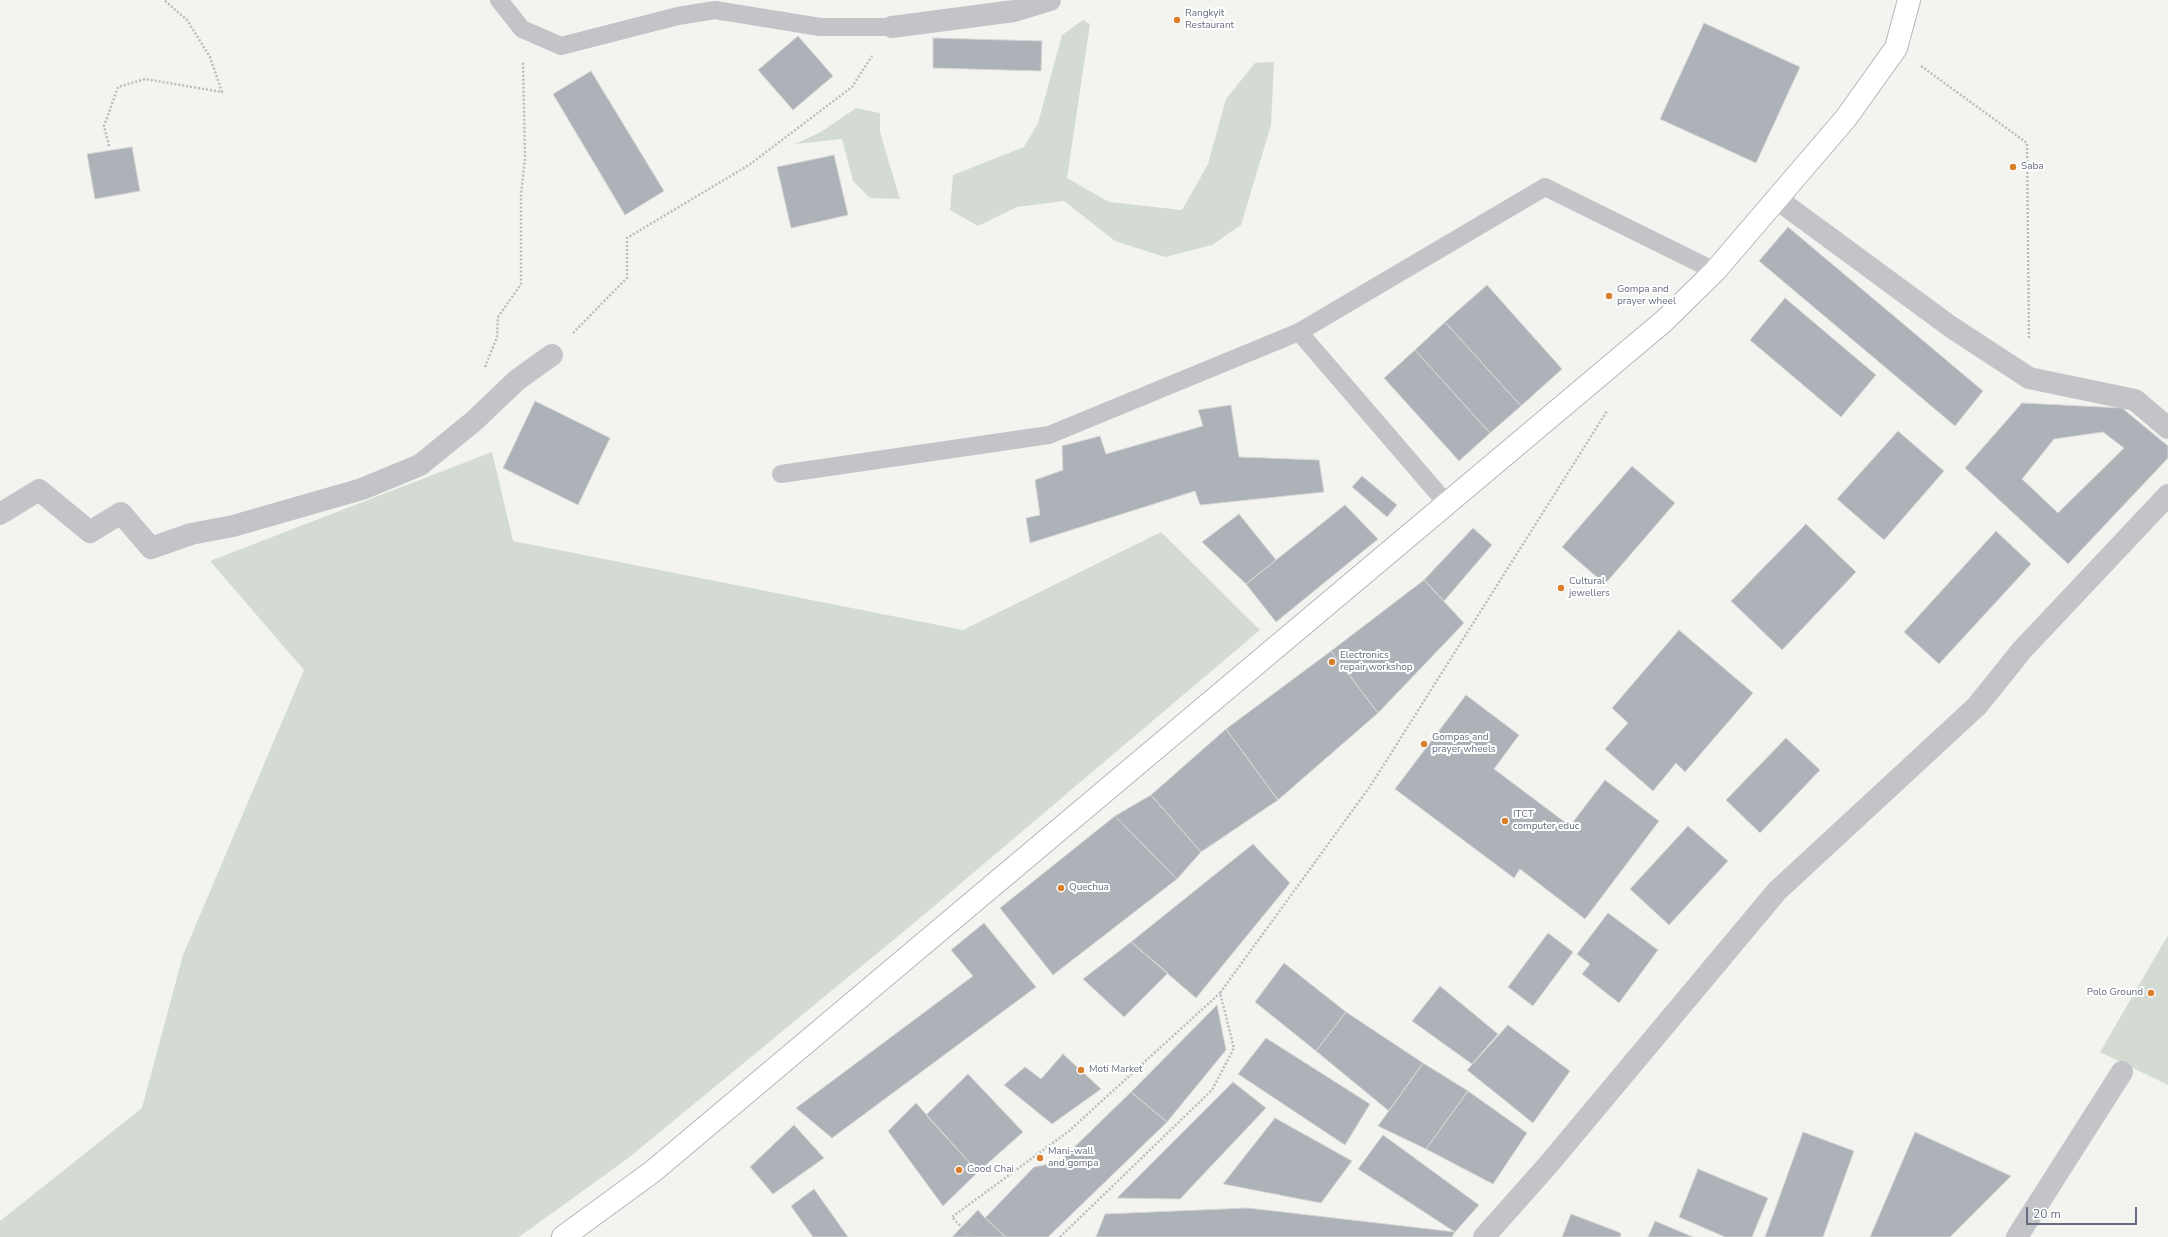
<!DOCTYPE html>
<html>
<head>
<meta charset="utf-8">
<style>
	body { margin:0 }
	#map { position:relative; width:2168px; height:1237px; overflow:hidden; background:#f3f4f0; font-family:"Nunito Sans",sans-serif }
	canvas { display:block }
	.scale { position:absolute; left:2026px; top:1207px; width:111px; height:18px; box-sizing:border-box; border:2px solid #656d80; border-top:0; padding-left:5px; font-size:12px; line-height:14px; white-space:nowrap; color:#656d80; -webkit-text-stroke:3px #fff; paint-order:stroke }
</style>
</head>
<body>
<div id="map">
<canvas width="2168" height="1237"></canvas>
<div class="scale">20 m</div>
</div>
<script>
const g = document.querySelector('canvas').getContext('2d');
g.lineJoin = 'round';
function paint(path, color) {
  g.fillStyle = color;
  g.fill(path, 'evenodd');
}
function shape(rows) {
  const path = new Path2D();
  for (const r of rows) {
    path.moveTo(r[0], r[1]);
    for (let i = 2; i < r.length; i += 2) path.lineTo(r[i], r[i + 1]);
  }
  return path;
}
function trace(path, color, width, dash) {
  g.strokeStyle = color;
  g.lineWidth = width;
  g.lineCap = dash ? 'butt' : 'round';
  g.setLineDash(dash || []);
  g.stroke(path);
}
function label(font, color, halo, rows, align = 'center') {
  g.font = font + ' "Nunito Sans",sans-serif';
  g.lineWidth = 4;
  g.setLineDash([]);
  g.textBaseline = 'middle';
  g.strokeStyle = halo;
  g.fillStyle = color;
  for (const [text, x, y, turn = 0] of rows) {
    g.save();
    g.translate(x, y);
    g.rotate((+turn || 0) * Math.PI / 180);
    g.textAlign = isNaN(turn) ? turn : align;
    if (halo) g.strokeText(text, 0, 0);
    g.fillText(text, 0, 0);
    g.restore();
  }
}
paint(shape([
	[1083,20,1090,24,1067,178,1109,202,1182,210,1208,164,1226,99,1255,63,1274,62,1271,125,1241,225,1212,245,1165,257,1115,241,1064,201,1017,207,978,226,950,210,953,175,1024,147,1038,123,1062,35],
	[856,108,880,113,880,132,900,199,870,198,853,181,842,139,795,144,821,132],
	[492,452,513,541,963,630,1161,532,1260,630,914,923,627,1159,519,1237,0,1237,0,1221,142,1108,183,955,304,670,210,561],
	[2168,935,2168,1085,2100,1052]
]), '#d3dbd2');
const building = shape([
	[1704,23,1800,67,1756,163,1660,119,1704,23],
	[798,36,833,76,793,110,758,70,798,36],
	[933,38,1042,41,1041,71,933,68,933,38],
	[591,71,664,191,625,215,553,94,591,71],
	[132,147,140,191,95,199,87,154,132,147],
	[834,155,848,215,791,228,777,167,834,155],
	[1788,227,1983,391,1955,426,1759,261,1788,227],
	[1487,285,1562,369,1521,406,1445,322,1487,285],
	[1785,298,1876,375,1841,417,1750,340,1785,298],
	[1445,322,1521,406,1490,433,1415,350,1445,322],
	[1415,350,1490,433,1459,461,1384,378,1415,350],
	[535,401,610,438,578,505,503,468,535,401],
	[2022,403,2122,408,2168,446,2168,458,2068,564,1965,468,2022,403],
	[2103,432,2124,448,2058,513,2022,479,2054,439,2103,432],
	[1231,405,1239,457,1319,460,1324,492,1200,505,1195,491,1030,543,1026,518,1040,515,1035,480,1063,470,1062,446,1100,436,1106,454,1203,426,1198,410,1231,405],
	[1898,431,1944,471,1884,540,1837,499,1898,431],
	[1632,466,1675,503,1605,584,1562,547,1632,466],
	[1362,476,1397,505,1387,517,1352,487,1362,476],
	[1345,505,1378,539,1276,622,1246,584,1345,505],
	[1239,514,1276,560,1246,584,1202,542,1239,514],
	[1806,524,1856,572,1782,650,1731,601,1806,524],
	[1473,528,1492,545,1444,601,1424,580,1473,528],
	[1996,531,2031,564,1939,664,1904,632,1996,531],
	[1424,580,1464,623,1378,713,1331,651,1424,580],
	[1679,630,1753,693,1685,772,1676,763,1653,791,1605,749,1628,723,1612,708,1679,630],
	[1331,651,1378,713,1278,800,1226,729,1331,651],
	[1466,695,1519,735,1494,769,1570,826,1605,780,1659,821,1585,919,1520,869,1514,878,1395,789,1466,695],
	[1226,729,1278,800,1201,852,1151,795,1226,729],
	[1786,738,1820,770,1760,833,1726,800,1786,738],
	[1151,795,1201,852,1177,879,1115,816,1151,795],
	[1115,816,1177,879,1053,975,1000,908,1115,816],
	[1688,826,1728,861,1669,925,1630,889,1688,826],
	[1253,844,1290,883,1196,998,1131,942,1253,844],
	[1608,913,1658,950,1619,1003,1582,974,1590,964,1577,954,1608,913],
	[984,923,1036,987,832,1138,796,1108,973,976,951,950,984,923],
	[1548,933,1573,952,1533,1006,1508,987,1548,933],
	[1131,942,1168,973,1124,1017,1083,979,1131,942],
	[1284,963,1346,1012,1316,1051,1255,1002,1284,963],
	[1440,986,1498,1034,1472,1064,1412,1021,1440,986],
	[1217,1005,1226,1050,1167,1122,1131,1092,1217,1005],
	[1346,1012,1423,1063,1389,1111,1316,1051,1346,1012],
	[1508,1025,1570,1071,1533,1123,1467,1070,1508,1025],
	[1266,1038,1370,1104,1345,1145,1238,1074,1266,1038],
	[1063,1054,1101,1089,1052,1124,1004,1085,1025,1067,1041,1079,1063,1054],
	[1423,1063,1468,1091,1426,1149,1378,1126,1423,1063],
	[968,1074,1023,1132,978,1172,926,1115,968,1074],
	[1233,1082,1266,1108,1180,1199,1117,1198,1233,1082],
	[1468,1091,1527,1133,1493,1184,1426,1149,1468,1091],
	[1131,1092,1167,1122,1048,1237,1006,1237,985,1218,1034,1167,1059,1162,1131,1092],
	[916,1103,978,1172,943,1206,888,1131,916,1103],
	[1275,1118,1352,1161,1321,1203,1223,1184,1275,1118],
	[794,1125,824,1158,773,1194,750,1167,794,1125],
	[1803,1132,1854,1151,1823,1237,1765,1237,1803,1132],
	[1915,1132,2011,1176,1950,1237,1870,1237,1915,1132],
	[1383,1135,1479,1205,1455,1232,1358,1169,1383,1135],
	[1698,1169,1768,1198,1752,1237,1725,1237,1679,1217,1698,1169],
	[814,1189,848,1237,813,1237,791,1206,814,1189],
	[1248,1208,1455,1232,1452,1237,1096,1237,1105,1214,1248,1208],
	[978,1210,985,1218,1006,1237,952,1237,978,1210],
	[1571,1214,1621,1233,1620,1237,1562,1237,1571,1214],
	[1655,1221,1693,1237,1648,1237,1655,1221]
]);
paint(building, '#adb1b8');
trace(building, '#d5d5d3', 1);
const secondary = shape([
	[563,1237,652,1172,1664,321,1715,271,1846,118,1896,48,1909,0]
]);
trace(secondary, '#b4b6bc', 24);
trace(shape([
	[1921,66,2027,143,2029,340],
	[109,146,104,126,118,87,145,79,222,92,210,57,187,20,164,0],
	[573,333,627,278,627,238,749,165,852,87,872,56],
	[485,367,497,337,498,317,521,284,521,195,525,158,523,62],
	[971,1237,952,1217,1069,1131,1220,993],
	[1060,1237,1212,1090,1234,1048,1220,993,1371,785,1607,411]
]), '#bbbcbf', 2.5, [2, 2]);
trace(shape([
	[499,0,522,29,561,46,678,16,715,10,820,27,892,27],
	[1299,332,1447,504],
	[781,474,1049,435,1299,332,1545,187,1715,271]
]), '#c2c4c8', 18);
trace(shape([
	[892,27,1014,11,1050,0],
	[1777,199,1951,327,2029,378,2135,400,2168,428],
	[0,514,39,490,90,532,121,513,151,548,191,534,233,526,362,489,420,465,474,421,517,380,552,355],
	[1484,1237,1548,1165,1777,891,1977,706,2022,650,2168,495],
	[2017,1237,2122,1072]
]), '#c2c4c8', 22);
trace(secondary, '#fff', 22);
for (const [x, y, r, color] of [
	[1177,20,4,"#d97f2c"],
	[2013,167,4,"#d97f2c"],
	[1609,296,4,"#d97f2c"],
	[1561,588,4,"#d97f2c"],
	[1332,662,4,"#d97f2c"],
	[1424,744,4,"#d97f2c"],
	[1505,821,4,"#d97f2c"],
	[1061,888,4,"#d97f2c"],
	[2151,993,4,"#d97f2c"],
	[1081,1070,4,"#d97f2c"],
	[1040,1158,4,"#d97f2c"],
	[959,1170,4,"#d97f2c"]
]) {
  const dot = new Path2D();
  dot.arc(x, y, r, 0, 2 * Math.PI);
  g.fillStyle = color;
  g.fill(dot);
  trace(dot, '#fff', 1.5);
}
label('10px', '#656d80', '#fff', [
	["Rangkyit",1185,14],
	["Restaurant",1185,26],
	["Saba",2021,167],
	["Gompa and",1617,290],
	["prayer wheel",1617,302],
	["Cultural",1569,582],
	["jewellers",1569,594],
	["Electronics",1340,656],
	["repair workshop",1340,668],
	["Gompas and",1432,738],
	["prayer wheels",1432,750],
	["ITCT",1513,815],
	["computer educ",1513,827],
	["Quechua",1069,888],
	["Polo Ground",2143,993,"right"],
	["Moti Market",1089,1070],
	["Mani-wall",1048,1152],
	["and gompa",1048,1164],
	["Good Chai",967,1170]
], 'left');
</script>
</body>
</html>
